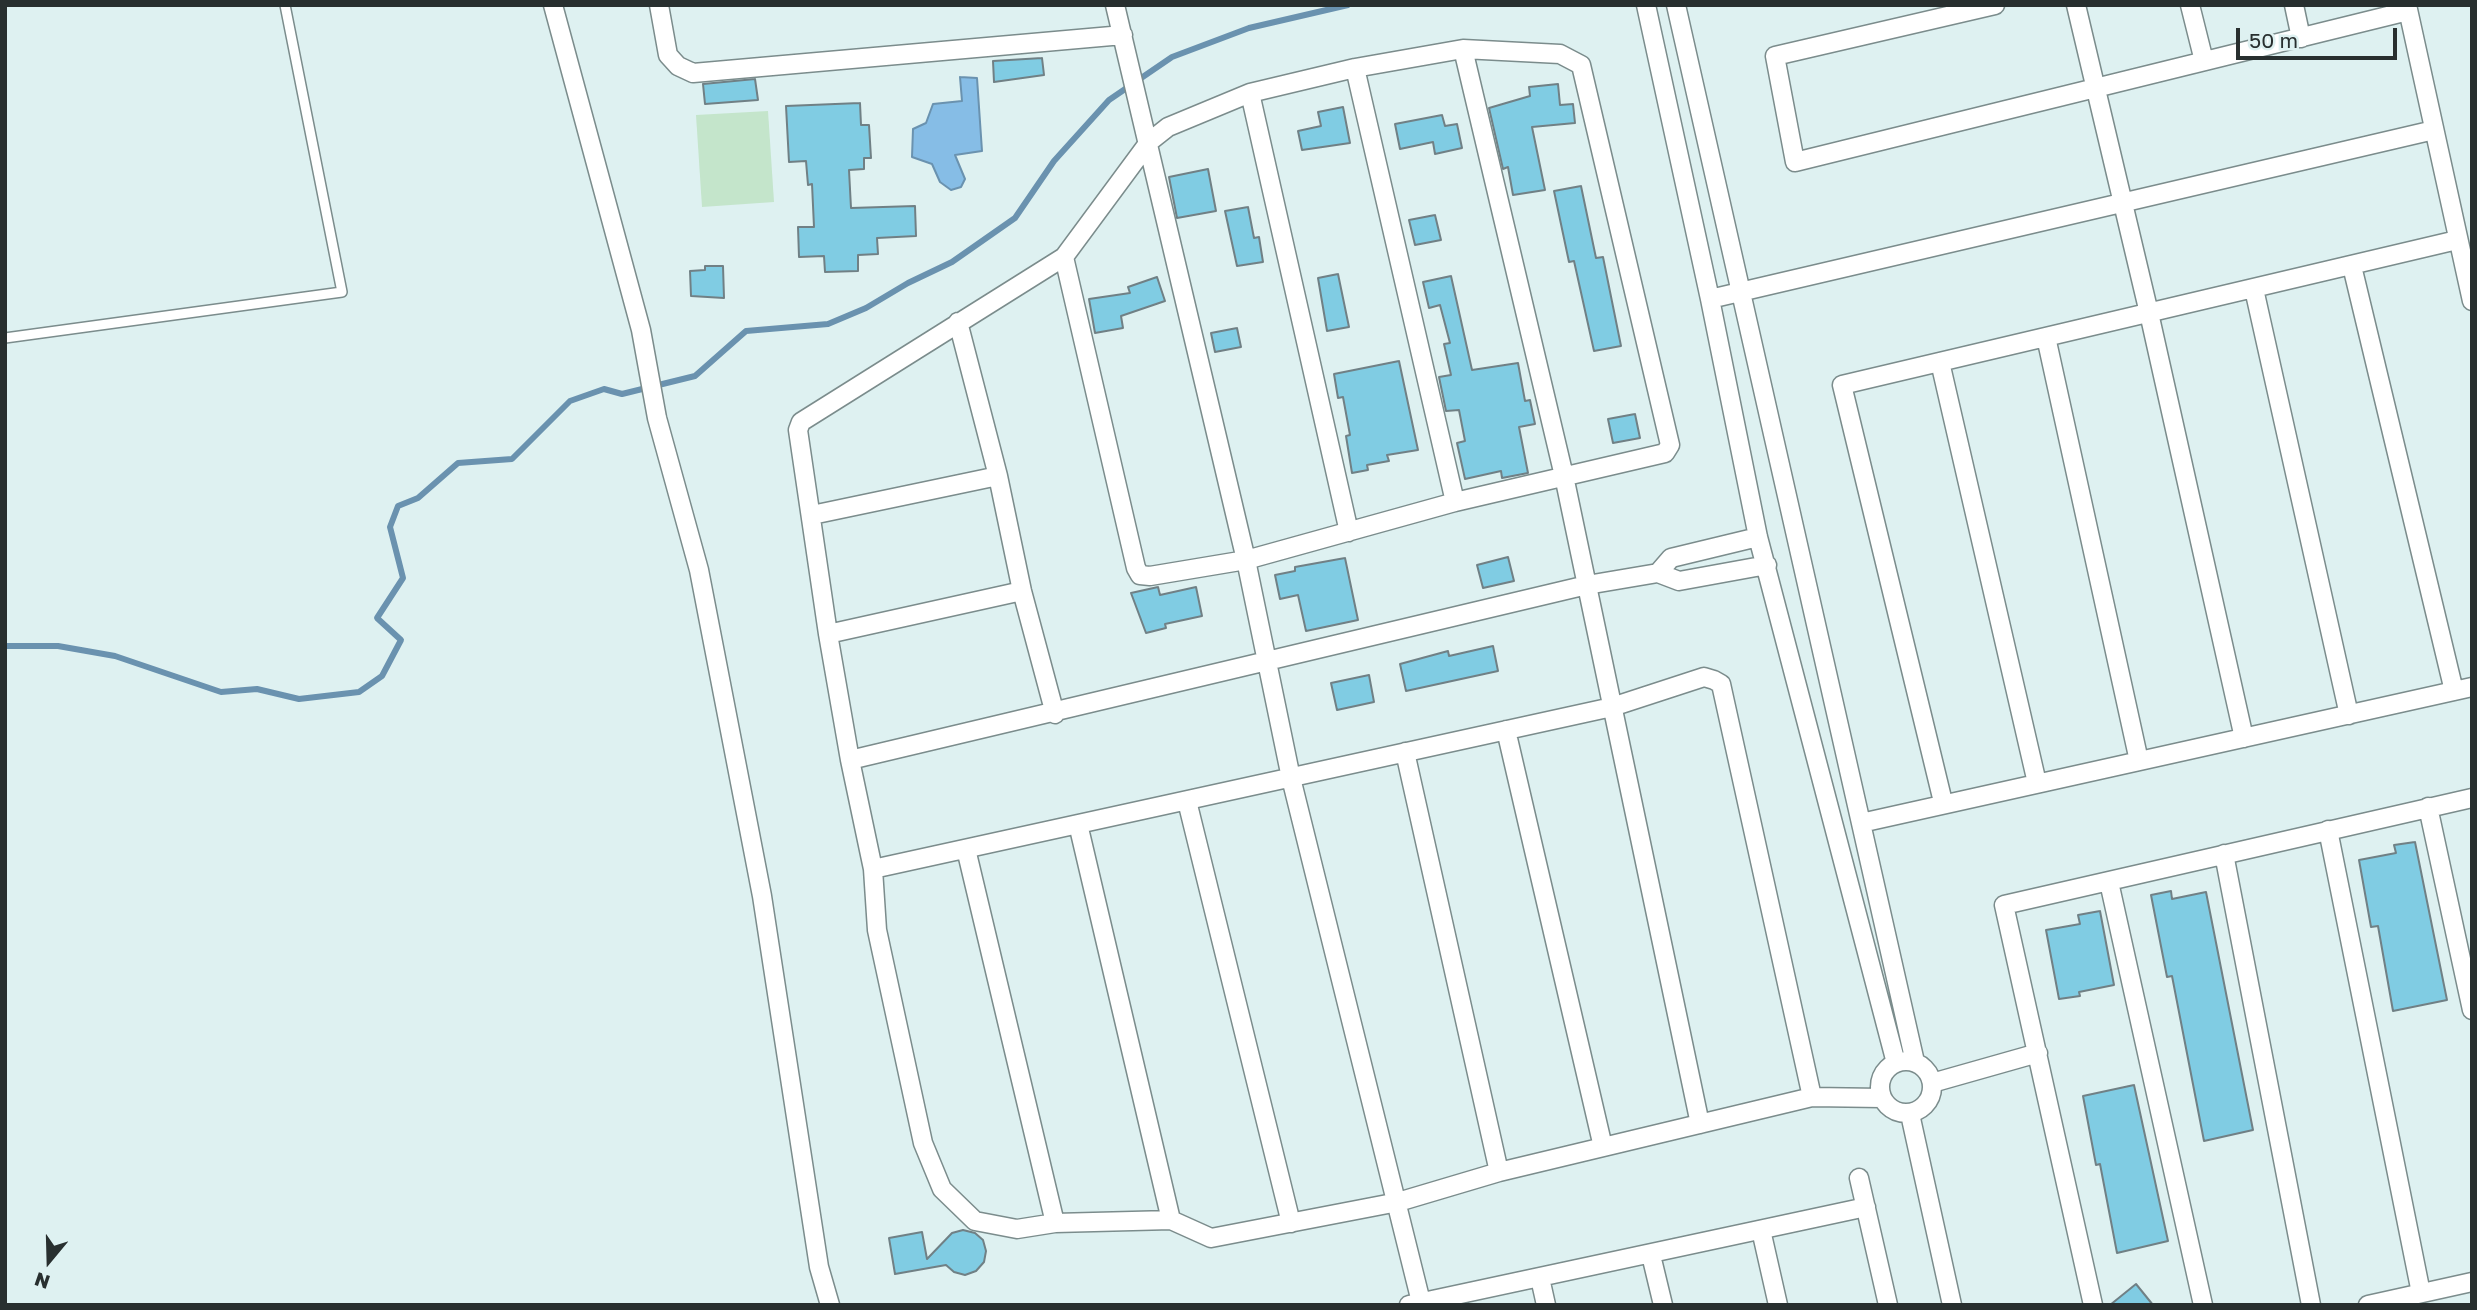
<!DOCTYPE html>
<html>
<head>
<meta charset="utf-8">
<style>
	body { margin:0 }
	#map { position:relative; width:2477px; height:1310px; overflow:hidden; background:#def1f1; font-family:"Golos Text",sans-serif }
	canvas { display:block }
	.frame { position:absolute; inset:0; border:7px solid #282f2f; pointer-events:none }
	.north { position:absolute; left:14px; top:1226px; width:70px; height:70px; -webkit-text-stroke:5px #def1f1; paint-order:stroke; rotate:199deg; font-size:19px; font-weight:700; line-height:28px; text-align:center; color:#282f2f }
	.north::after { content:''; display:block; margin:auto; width:24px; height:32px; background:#282f2f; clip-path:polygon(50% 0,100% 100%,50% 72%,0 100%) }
	.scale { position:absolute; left:2236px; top:28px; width:161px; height:32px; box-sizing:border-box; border:4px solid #282f2f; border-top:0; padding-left:9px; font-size:21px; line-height:24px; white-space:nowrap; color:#282f2f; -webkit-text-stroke:5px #def1f1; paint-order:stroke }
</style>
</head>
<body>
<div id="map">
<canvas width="2477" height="1310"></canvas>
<div class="frame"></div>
<div class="north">N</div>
<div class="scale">50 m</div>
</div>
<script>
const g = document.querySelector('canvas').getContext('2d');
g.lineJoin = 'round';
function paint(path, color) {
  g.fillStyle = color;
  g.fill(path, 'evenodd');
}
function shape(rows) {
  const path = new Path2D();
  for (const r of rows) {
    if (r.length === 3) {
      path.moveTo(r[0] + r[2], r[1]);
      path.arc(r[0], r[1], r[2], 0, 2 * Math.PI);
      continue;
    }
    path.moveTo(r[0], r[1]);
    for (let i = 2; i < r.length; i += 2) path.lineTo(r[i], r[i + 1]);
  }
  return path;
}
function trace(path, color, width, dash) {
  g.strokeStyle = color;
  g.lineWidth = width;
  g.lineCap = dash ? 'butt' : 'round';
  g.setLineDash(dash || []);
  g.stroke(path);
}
paint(shape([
	[768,111,774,202,702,207,696,115]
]), '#c4e5cb');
const water = shape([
	[960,77,977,78,982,151,955,155,965,179,961,187,951,190,940,182,932,164,912,157,913,129,926,123,933,104,962,101,960,77]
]);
paint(water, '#86bde6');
trace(water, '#6a92af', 2);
trace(shape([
	[5,646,58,646,115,656,221,692,257,689,299,699,359,692,382,676,401,640,377,618,403,578,390,527,398,506,418,498,458,463,512,459,570,401,604,389,622,394,695,376,746,331,828,324,866,308,908,283,952,262,1015,218,1054,161,1109,100,1172,57,1249,28,1348,5]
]), '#6a92af', 6);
const building = shape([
	[1042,58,1044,75,994,82,993,61,1042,58],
	[755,79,758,100,705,104,703,84,755,79],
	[1558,84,1560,105,1573,104,1575,123,1532,127,1545,190,1513,195,1508,167,1503,169,1489,108,1530,96,1529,87,1558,84],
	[860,103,861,125,869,125,871,158,864,158,864,169,849,170,851,208,915,206,916,236,877,238,878,254,858,255,858,271,825,272,824,256,799,257,798,227,814,227,812,184,808,185,806,161,789,162,786,106,860,103],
	[1343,107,1350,143,1302,150,1298,131,1321,126,1318,112,1343,107],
	[1442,115,1445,126,1457,124,1462,148,1435,154,1433,142,1400,149,1395,124,1442,115],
	[1208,169,1216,211,1177,218,1169,177,1208,169],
	[1581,186,1596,258,1603,257,1621,346,1594,351,1574,261,1569,262,1554,191,1581,186],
	[1248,207,1254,238,1259,237,1263,262,1237,266,1225,211,1248,207],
	[1435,215,1441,240,1415,245,1409,220,1435,215],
	[705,266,723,266,724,298,691,296,690,271,705,270,705,266],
	[1338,274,1349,327,1327,331,1318,278,1338,274],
	[1451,276,1472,370,1518,363,1525,401,1530,400,1535,424,1519,427,1528,473,1502,478,1501,471,1465,479,1457,443,1465,441,1459,410,1446,411,1439,377,1451,375,1444,344,1450,343,1440,305,1429,308,1423,282,1451,276],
	[1157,277,1165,301,1121,316,1123,328,1095,333,1089,299,1130,293,1128,287,1157,277],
	[1237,328,1241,347,1215,352,1211,333,1237,328],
	[1399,361,1418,450,1387,455,1389,461,1367,465,1368,470,1352,473,1346,436,1350,435,1343,397,1338,398,1334,374,1399,361],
	[1635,414,1640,438,1613,443,1608,419,1635,414],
	[1508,557,1514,581,1483,588,1477,565,1508,557],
	[1345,558,1358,620,1306,631,1298,595,1280,599,1275,575,1295,571,1295,567,1345,558],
	[1158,587,1160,595,1196,587,1202,616,1165,624,1166,628,1146,633,1131,593,1158,587],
	[1493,646,1498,671,1406,691,1400,664,1448,651,1449,656,1493,646],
	[1369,675,1374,702,1337,710,1331,683,1369,675],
	[2415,842,2447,1000,2393,1011,2378,926,2371,927,2359,860,2396,853,2394,845,2415,842],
	[2171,891,2172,899,2206,892,2253,1130,2204,1141,2172,976,2167,977,2151,895,2171,891],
	[2100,911,2114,985,2079,992,2080,996,2059,999,2046,930,2080,924,2078,915,2100,911],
	[2134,1085,2168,1241,2117,1253,2100,1164,2096,1165,2083,1096,2134,1085],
	[963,1230,975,1233,983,1240,986,1251,984,1262,976,1271,965,1275,954,1272,946,1265,895,1274,889,1238,922,1232,927,1259,952,1233,963,1230],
	[2136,1284,2153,1305,2110,1305,2136,1284]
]);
paint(building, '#80cce3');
trace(building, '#708085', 2);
const lane = shape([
	[5,338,342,292,285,5]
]);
const street = shape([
	[553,5,641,330,657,418,699,570,762,896,819,1267,830,1305],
	[659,5,668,55,678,66,693,73,1123,35],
	[1115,5,1246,560,1291,778,1421,1302],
	[1646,5,1710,299,1758,537,1896,1063],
	[1676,5,1915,1062],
	[1995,5,1775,56,1795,162,2408,11],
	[2076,5,2149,313,2244,738],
	[2190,5,2204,61],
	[2294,5,2301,38],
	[2407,5,2472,301],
	[1463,49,1564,476,1700,1124],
	[1355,68,1455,502],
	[1250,93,1349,532],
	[2352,266,2454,691],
	[2254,289,2349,715],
	[1710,299,2434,130],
	[958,322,998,476,1022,591,1055,714],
	[2046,337,2139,761],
	[1940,362,2037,783],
	[812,515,998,476],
	[1658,573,1671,558,1758,537],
	[828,634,1022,591],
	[1506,730,1603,1147],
	[1405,752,1499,1172],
	[850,760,1587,585,1658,573,1679,581,1767,565],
	[1187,801,1291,1223],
	[1943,802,1842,385,2457,240],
	[2428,807,2472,1010],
	[1861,823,2472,687],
	[1078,824,1171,1220,1211,1238,1398,1202,1499,1172,1812,1097,1882,1098],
	[2328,830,2421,1293],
	[966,849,1055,1223,1171,1220],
	[2224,854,2311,1305],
	[873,869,1612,707,1704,677,1714,680,1721,684,1812,1097],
	[2109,882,2203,1305],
	[1906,1087,26],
	[1932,1083,2038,1053],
	[1910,1114,1952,1305],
	[1859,1178,1888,1305],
	[1055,1223,1017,1229,975,1221,942,1189,923,1143,877,930,873,869,850,760,828,634,798,430,801,422,1064,257,1149,142,1168,127,1250,93,1355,68,1463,49,1560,54,1581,65,1670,445,1665,453,1455,502,1246,560,1150,576,1140,575,1136,568,1064,257],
	[1761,1230,1778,1305],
	[1651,1255,1663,1305],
	[1540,1278,1546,1305],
	[1409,1305,1866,1207],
	[2093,1305,2004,905,2472,798],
	[2368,1305,2472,1282]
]);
trace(lane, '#7b8c8c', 12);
trace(street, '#7b8c8c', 21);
trace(lane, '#fff', 9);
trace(street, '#fff', 18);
</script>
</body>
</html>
